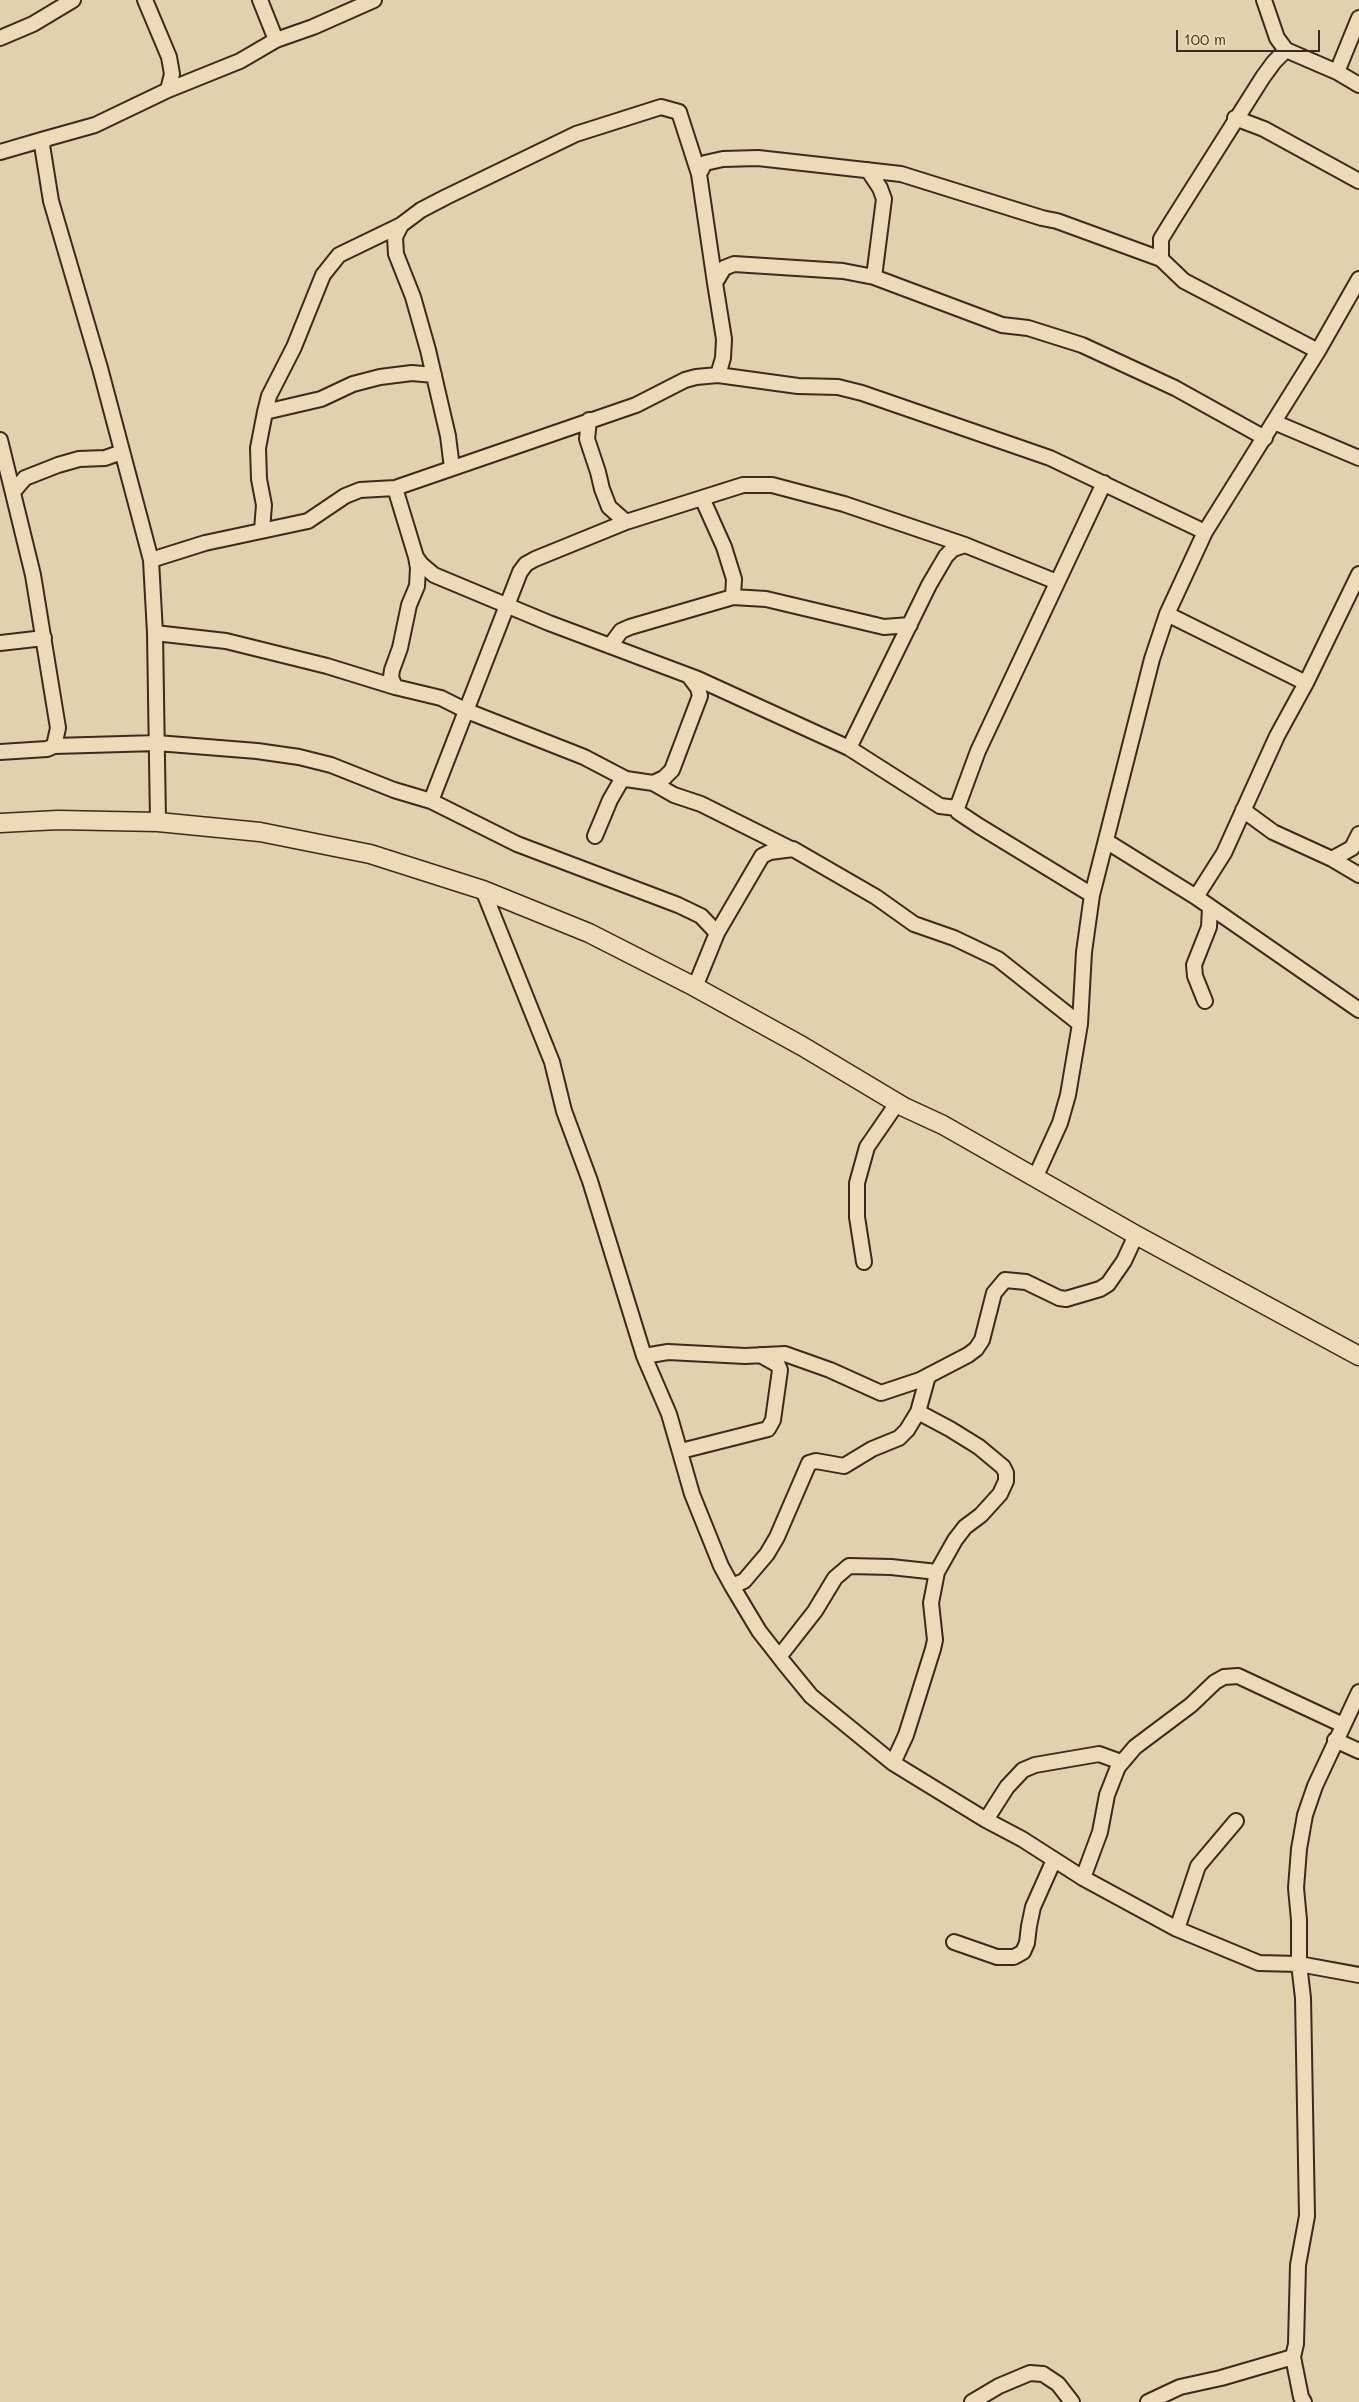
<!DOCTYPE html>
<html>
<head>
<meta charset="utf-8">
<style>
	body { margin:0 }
	#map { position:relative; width:1359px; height:2402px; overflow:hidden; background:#e3d0af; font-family:Mali,sans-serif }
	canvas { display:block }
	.scale { position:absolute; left:1176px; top:30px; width:144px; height:22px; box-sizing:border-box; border:2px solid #3b2a1e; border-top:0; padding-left:6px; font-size:15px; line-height:18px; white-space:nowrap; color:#3b2a1e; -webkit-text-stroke:4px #eedab8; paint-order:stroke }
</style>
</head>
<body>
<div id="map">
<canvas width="1359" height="2402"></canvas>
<div class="scale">100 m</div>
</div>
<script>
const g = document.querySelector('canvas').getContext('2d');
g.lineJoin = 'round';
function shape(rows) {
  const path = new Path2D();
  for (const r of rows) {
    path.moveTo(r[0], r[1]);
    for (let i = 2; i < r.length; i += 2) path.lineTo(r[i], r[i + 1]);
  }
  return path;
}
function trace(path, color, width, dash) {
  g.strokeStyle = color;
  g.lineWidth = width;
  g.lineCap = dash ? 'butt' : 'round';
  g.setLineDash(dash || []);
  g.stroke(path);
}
const minor = shape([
	[145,0,169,57,172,74,168,90,95,125,45,139,42,145,51,201,100,368,151,560,155,633,158,822],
	[260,0,276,40],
	[1264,0,1277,38,1286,50,1337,72,1359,85],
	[0,38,33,24,73,0],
	[1286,50,1274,62,1263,77,1172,221,1161,239,1161,259,1184,281,1318,351],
	[1337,72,1359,18],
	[168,90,240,61,276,40,313,27,374,0],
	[1235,118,1264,129,1359,181],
	[0,152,45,139],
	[868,170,880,188,884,199,874,277],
	[401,225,395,237,396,254,413,297,428,350,448,436,452,468],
	[715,283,699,174,705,163,723,159,758,158,901,174,1042,218,1057,221,1161,259],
	[718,375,798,386,838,387,862,393,1050,458,1205,532],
	[265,412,321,399,353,384,380,377,412,373,434,375],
	[589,420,587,439,598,472,602,489,609,507,626,522,743,485,772,485,844,504,965,545],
	[1274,422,1359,458],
	[0,440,33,575,58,728,54,746,47,749,0,752],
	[395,488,416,557,421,564,434,575,549,623,698,679,849,748,940,806,957,808],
	[13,492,25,478,58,465,79,459,105,458,122,452],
	[702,498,724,547,734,579,733,597],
	[262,530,264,505,259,479,258,448,265,412,269,396,294,347,323,275,339,255,401,225,421,210,446,197,576,134,661,107,679,112,699,174],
	[416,557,418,568,417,586,409,605,400,648,392,670,391,677,395,687,441,698,467,711,584,757,626,779],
	[151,560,205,543,308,521,345,496,360,490,395,488,636,405,685,380,696,377,718,375,723,358,724,339,715,283,724,268,734,264,843,271,874,277,1002,325,1028,328,1082,345,1175,388,1265,438],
	[1167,614,1306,683],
	[155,633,226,641,327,666,395,687],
	[0,643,44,638],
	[610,646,621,631,630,627,733,597,766,599,884,627,910,625],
	[54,746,157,743,257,751,299,757,331,765,394,790,431,801,517,844,678,905,701,916,717,933],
	[849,748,929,585,946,556,953,549,965,545,1057,582],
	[653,783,674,795,701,804,789,848],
	[431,801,520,572,526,564,535,559,626,522],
	[1243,810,1273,832,1332,859,1359,875],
	[595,836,610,800,621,781,626,779,653,783,664,778,672,770,700,696,698,688,689,676],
	[1106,841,1196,897,1359,1010],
	[1332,859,1352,848,1359,834],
	[483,890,552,1062,564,1111,590,1181,644,1356,669,1414,692,1494,721,1566,732,1586,759,1631,784,1663,811,1696,893,1763,986,1820,1022,1839,1083,1878,1177,1929,1259,1963,1299,1964,1359,1975],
	[1092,895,979,826,958,812,957,808,978,751,1104,483],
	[1196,897,1224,853,1277,736,1306,683,1359,574],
	[695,987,717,933,762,856,770,852,793,849,876,897,914,924,954,938,998,959,1080,1024],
	[1205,1001,1195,976,1194,965,1209,927,1210,907],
	[1035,1178,1060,1123,1068,1095,1080,1024,1084,952,1092,895,1152,659,1167,614,1205,532,1318,351,1359,279],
	[864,1262,857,1217,857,1183,867,1147,898,1102],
	[644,1356,668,1352,745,1356,785,1354,830,1370,881,1393,920,1380,968,1355,976,1349,982,1340,994,1293,1005,1280,1026,1282,1059,1298,1066,1299,1100,1289,1108,1284,1124,1261,1136,1235],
	[681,1451,768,1429,773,1420,780,1370,778,1365,760,1355],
	[732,1586,744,1581,767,1554,777,1537,809,1463,816,1461,844,1466,872,1449,899,1438,907,1430,918,1412,928,1376],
	[779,1657,815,1611,835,1578,849,1566,891,1567,937,1572],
	[1335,1740,1359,1751],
	[893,1763,906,1735,933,1649,935,1640,931,1603,937,1572,955,1540,965,1527,981,1515,1000,1494,1006,1481,1006,1473,1003,1467,979,1447,950,1429,918,1412],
	[986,1820,1007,1787,1023,1770,1035,1765,1099,1754,1121,1762],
	[1083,1878,1100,1832,1107,1795,1118,1767,1135,1747,1191,1705,1215,1682,1224,1677,1238,1676,1343,1725],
	[1177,1929,1198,1866,1236,1821],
	[954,1942,997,1957,1014,1957,1023,1952,1027,1943,1029,1926,1033,1907,1054,1860],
	[972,2402,999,2386,1030,2373,1043,2374,1058,2384,1072,2402],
	[1148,2402,1180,2387,1221,2378,1293,2357],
	[1304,2402,1301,2397,1293,2357,1296,2344,1298,2265,1307,2216,1303,1998,1299,1964,1299,1920,1296,1888,1299,1849,1305,1815,1315,1786,1359,1692]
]);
const major = shape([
	[0,823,58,820,158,822,260,832,370,854,483,890,589,933,695,987,802,1046,904,1107,943,1125,1136,1235,1359,1356]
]);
trace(minor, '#3b2a1e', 18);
trace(major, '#3b2a1e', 21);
trace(minor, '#eedab8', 14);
trace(major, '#eedab8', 18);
</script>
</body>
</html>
